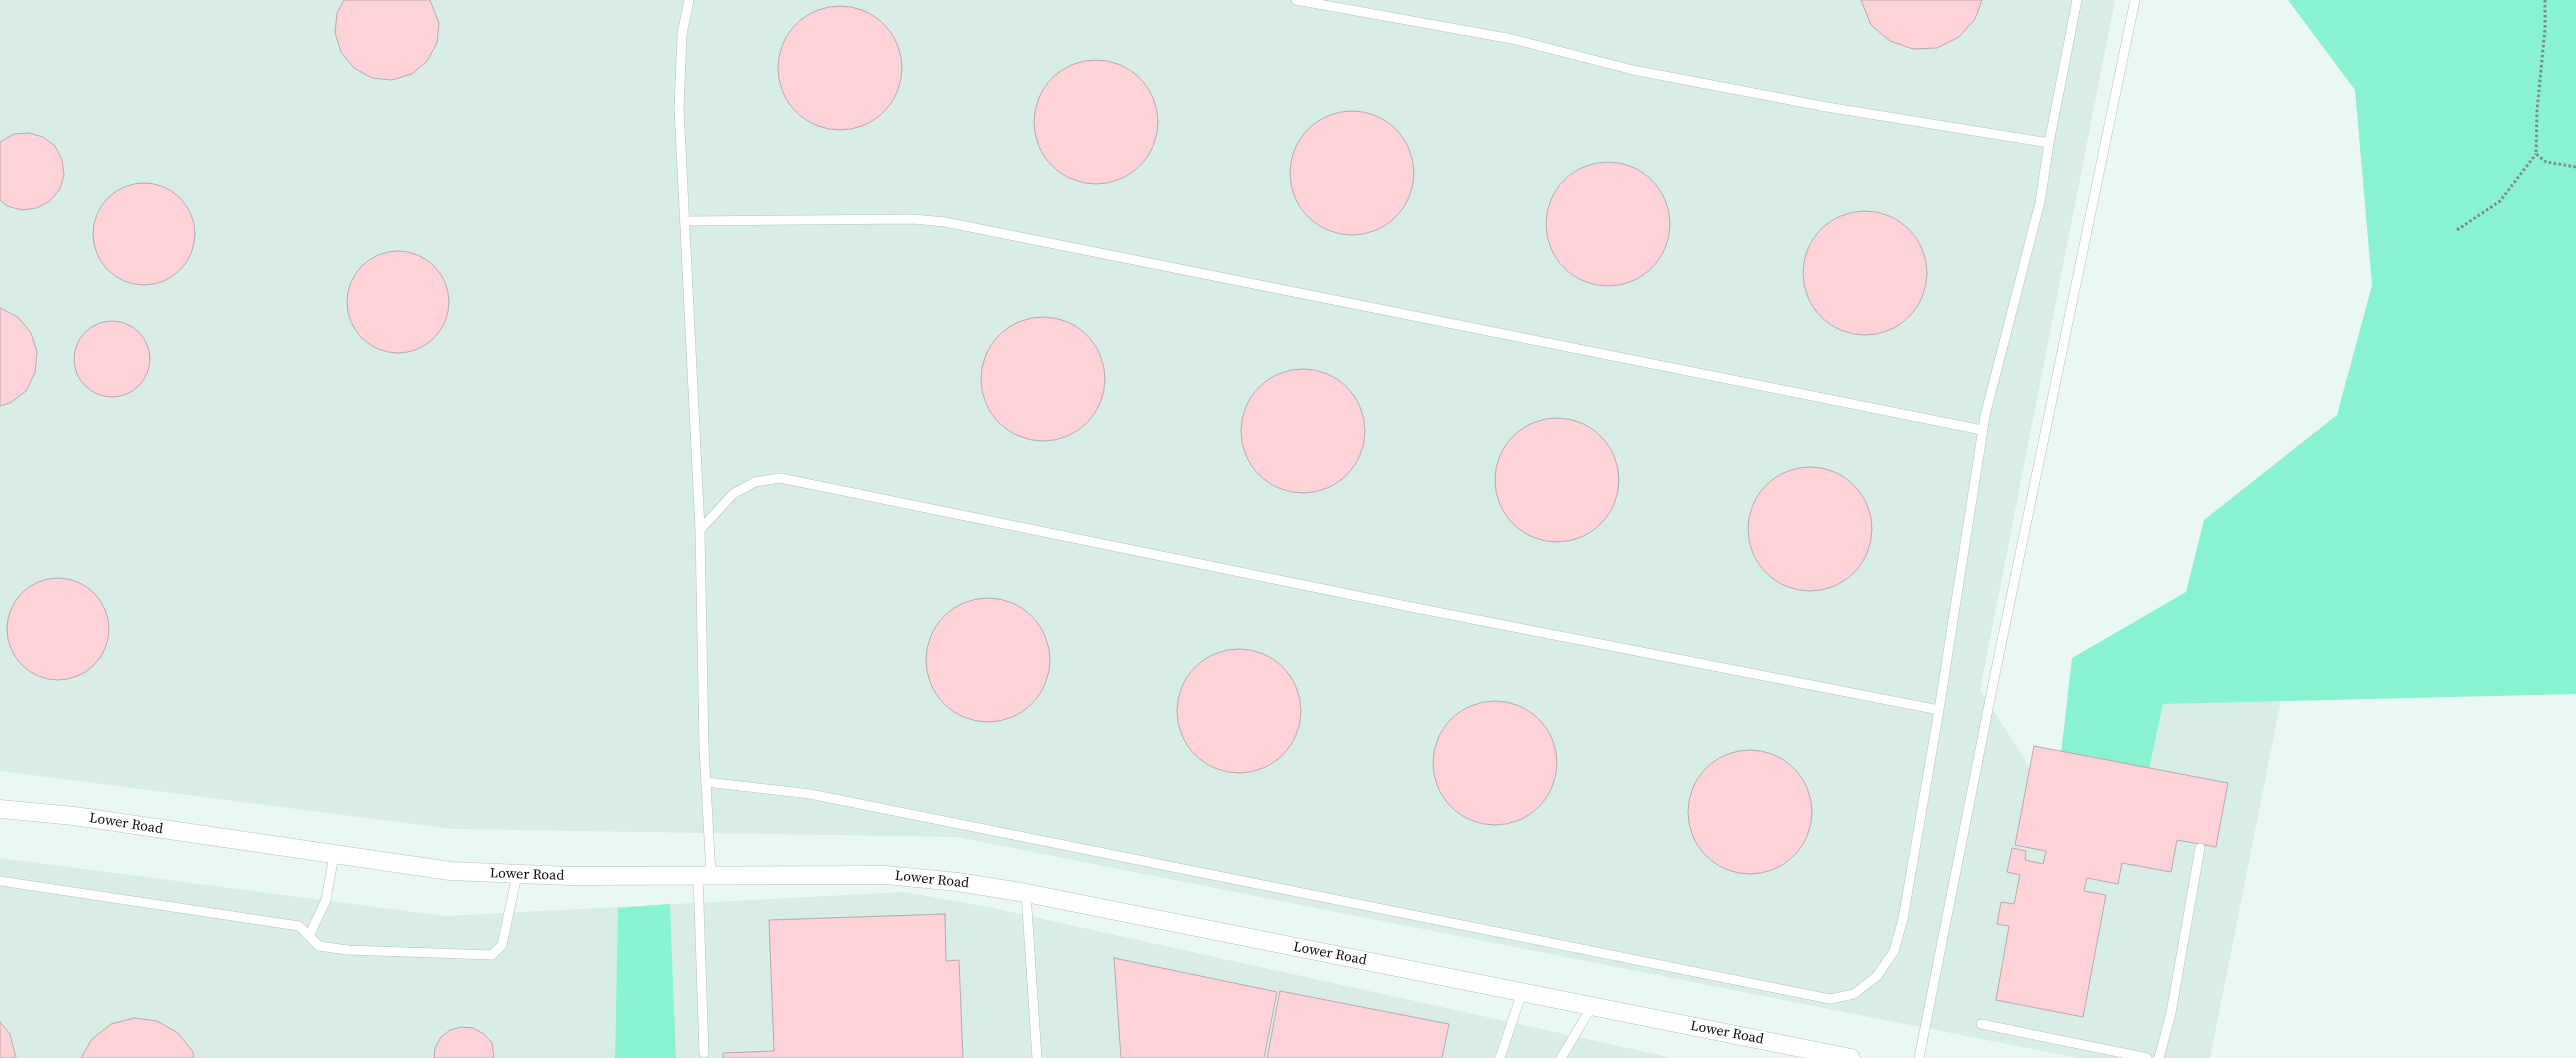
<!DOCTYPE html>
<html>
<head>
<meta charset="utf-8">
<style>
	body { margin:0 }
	canvas { display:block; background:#eaf8f3 }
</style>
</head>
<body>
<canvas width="2576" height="1058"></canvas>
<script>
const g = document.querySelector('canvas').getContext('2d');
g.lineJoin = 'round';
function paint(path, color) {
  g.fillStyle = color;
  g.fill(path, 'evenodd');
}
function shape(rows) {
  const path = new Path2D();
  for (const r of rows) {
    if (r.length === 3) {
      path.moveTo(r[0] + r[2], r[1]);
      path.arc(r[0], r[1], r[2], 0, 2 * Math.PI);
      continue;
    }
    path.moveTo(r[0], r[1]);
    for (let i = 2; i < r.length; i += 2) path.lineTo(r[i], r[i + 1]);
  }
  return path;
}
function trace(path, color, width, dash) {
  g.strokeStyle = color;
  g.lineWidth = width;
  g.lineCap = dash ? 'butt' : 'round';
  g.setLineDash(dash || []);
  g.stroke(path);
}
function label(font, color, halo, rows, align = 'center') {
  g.font = font + ' "Source Serif 4",serif';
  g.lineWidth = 4.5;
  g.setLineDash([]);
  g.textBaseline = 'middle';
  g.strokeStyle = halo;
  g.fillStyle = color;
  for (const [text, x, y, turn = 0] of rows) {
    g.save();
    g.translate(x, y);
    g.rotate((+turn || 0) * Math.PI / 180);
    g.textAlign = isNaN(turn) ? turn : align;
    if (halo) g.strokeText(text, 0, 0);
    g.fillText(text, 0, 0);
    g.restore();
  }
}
paint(shape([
	[0,0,2115,0,1980,690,2055,806,2138,821,2163,704,2281,700,2210,1058,2078,1058,956,837,453,829,0,771],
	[0,858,445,916,904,892,993,908,1673,1058,676,1058,670,905,618,908,615,1058,0,1058]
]), '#d7ede6');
paint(shape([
	[2288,0,2576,0,2576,694,2163,704,2138,821,2055,806,2072,658,2186,592,2204,520,2337,415,2372,285,2355,90],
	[670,904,676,1058,615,1058,618,908]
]), '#88f2d2');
const building = shape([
	[344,0,430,0,439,23,437,43,427,61,412,74,392,80,372,78,354,68,341,52,335,33,337,13,344,0],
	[1861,0,1982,0,1975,19,1959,37,1937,48,1913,49,1890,41,1871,25,1861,0],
	[840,68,62],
	[1096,122,62],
	[1352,173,62],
	[29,133,43,137,55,146,62,160,64,175,60,189,50,201,37,208,22,210,7,206,0,200,0,142,14,134,29,133],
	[1608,224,62],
	[144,234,51],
	[1865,273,62],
	[398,302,51],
	[0,308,18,317,31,333,37,352,35,373,26,391,10,403,0,406,0,308],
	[1043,379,62],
	[112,359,38],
	[1303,431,62],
	[1557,480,62],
	[1810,529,62],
	[58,629,51],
	[988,660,62],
	[1239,711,62],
	[1495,763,62],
	[2034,746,2228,783,2216,847,2177,840,2171,872,2122,863,2118,884,2087,878,2084,891,2106,895,2083,1017,1996,1000,2009,926,1997,924,2001,902,2014,904,2020,875,2007,872,2012,848,2026,851,2025,860,2043,864,2046,851,2015,845,2034,746],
	[1750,812,62],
	[945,914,946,961,959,960,963,1058,723,1058,723,1053,774,1051,769,920,945,914],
	[1114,958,1277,992,1264,1058,1121,1058,1114,958],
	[1280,991,1449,1024,1442,1058,1267,1058,1280,991],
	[134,1018,157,1021,178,1033,193,1052,194,1058,81,1058,92,1039,111,1024,134,1018],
	[0,1022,10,1034,16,1058,0,1058,0,1022],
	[461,1027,473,1028,484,1034,492,1043,494,1058,434,1058,435,1048,441,1037,450,1030,461,1027]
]);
paint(building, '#fdd2d9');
trace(building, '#b8aaac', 1);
const lane = shape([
	[689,0,682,34,679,108,700,530,704,748,711,875],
	[1296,0,1512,39,1633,70,1827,107,2049,143],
	[685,221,913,219,945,222,1982,430],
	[700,530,733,494,755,482,780,478,1411,607,1939,710],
	[706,782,810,794,1830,999,1854,994,1877,976,1894,951,1903,919,1939,710,1985,416,2040,202,2049,143,2077,0],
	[698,875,704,1053],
	[0,881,299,926,319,946,347,950,492,955,502,945,517,875],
	[1026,893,1037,1058],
	[309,936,326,900,334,855],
	[1981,1024,2147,1058],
	[1500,1058,1522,992],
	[1561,1058,1592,1006],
	[1919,1058,1994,679,2135,0],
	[2159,1058,2171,1013,2200,848]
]);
const street = shape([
	[0,809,74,816,450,871,569,876,885,875,958,882,1026,893,1851,1058]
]);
trace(lane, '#b3c1bc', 10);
trace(street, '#b3c1bc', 19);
trace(shape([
	[2545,0,2545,29,2537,111,2536,154,2546,162,2576,167],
	[2457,230,2500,201,2536,154]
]), '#808a86', 3, [2.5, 2.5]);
trace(lane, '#fff', 9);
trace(street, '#fff', 18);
label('14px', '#090e0c', '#fff', [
	["Lower Road",126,824,9],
	["Lower Road",527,875,2],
	["Lower Road",932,880,6],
	["Lower Road",1330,954,11],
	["Lower Road",1727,1033,11]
]);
</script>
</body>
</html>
